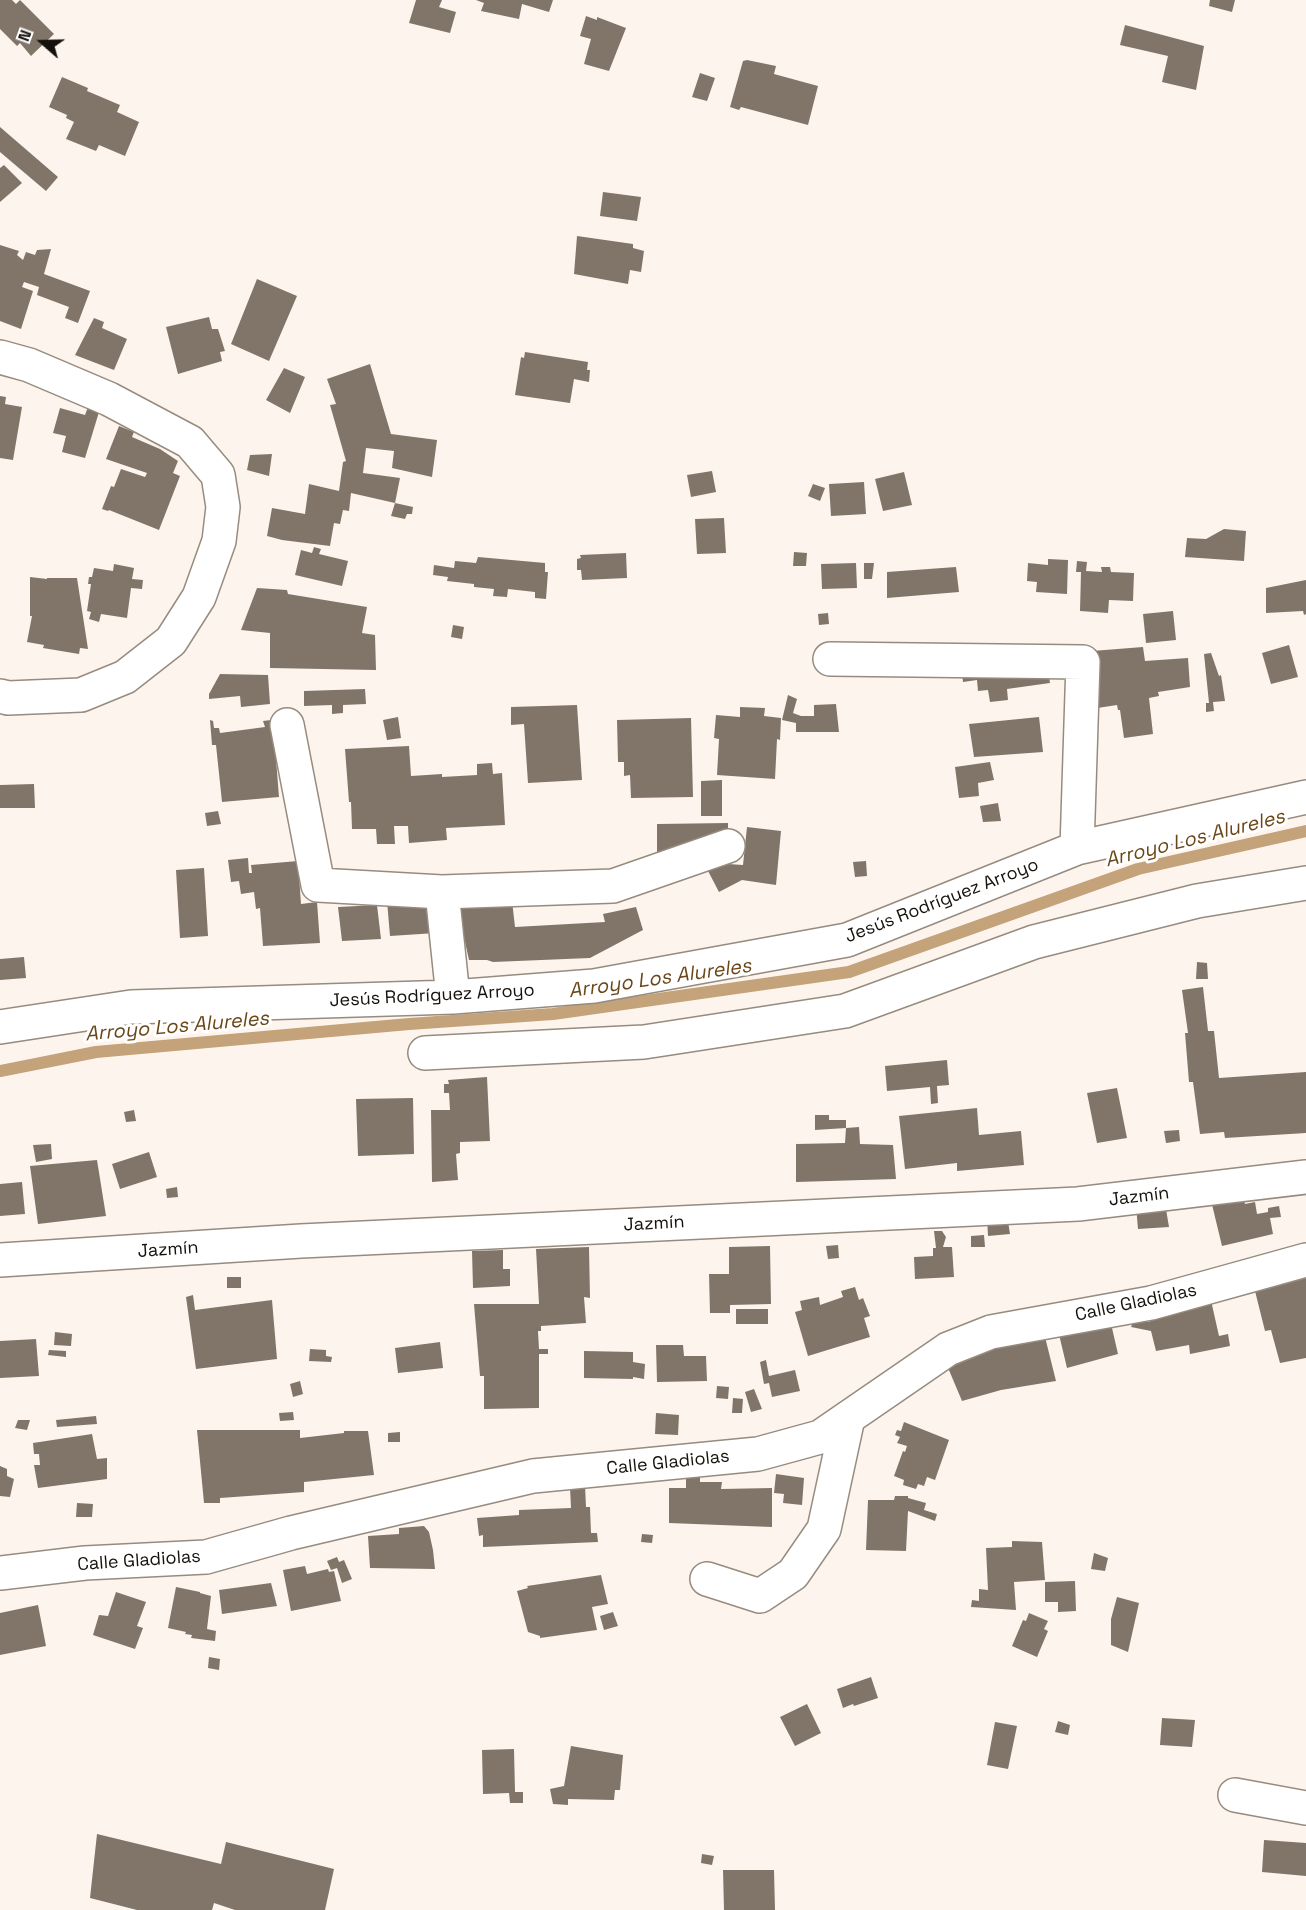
<!DOCTYPE html>
<html>
<head>
<meta charset="utf-8">
<style>
	body { margin:0 }
	#map { position:relative; width:1306px; height:1910px; overflow:hidden; background:#fdf5ed; font-family:"Space Grotesk",sans-serif }
	canvas { display:block }
	.north { position:absolute; left:12px; top:12px; width:60px; height:60px; -webkit-text-stroke:4px #fff; paint-order:stroke; rotate:290deg; font-size:16px; font-weight:700; line-height:24px; text-align:center; color:#15110c }
	.north::after { content:''; display:block; margin:auto; width:21px; height:27px; background:#15110c; clip-path:polygon(50% 0,100% 100%,50% 72%,0 100%) }
</style>
</head>
<body>
<div id="map">
<canvas width="1306" height="1910"></canvas>
<div class="north">N</div>
</div>
<script>
const g = document.querySelector('canvas').getContext('2d');
g.lineJoin = 'round';
function shape(rows) {
  const path = new Path2D();
  for (const r of rows) {
    path.moveTo(r[0], r[1]);
    for (let i = 2; i < r.length; i += 2) path.lineTo(r[i], r[i + 1]);
  }
  return path;
}
function trace(path, color, width, dash) {
  g.strokeStyle = color;
  g.lineWidth = width;
  g.lineCap = dash ? 'butt' : 'round';
  g.setLineDash(dash || []);
  g.stroke(path);
}
function paint(path, color) {
  g.fillStyle = color;
  g.fill(path, 'evenodd');
}
function label(font, color, halo, rows, align = 'center') {
  g.font = font + ' "Space Grotesk",sans-serif';
  g.lineWidth = 6;
  g.setLineDash([]);
  g.textBaseline = 'middle';
  g.strokeStyle = halo;
  g.fillStyle = color;
  for (const [text, x, y, turn = 0] of rows) {
    g.save();
    g.translate(x, y);
    g.rotate((+turn || 0) * Math.PI / 180);
    g.textAlign = isNaN(turn) ? turn : align;
    if (halo) g.strokeText(text, 0, 0);
    g.fillText(text, 0, 0);
    g.restore();
  }
}
trace(shape([
	[0,1071,96,1052,409,1024,553,1014,849,972,1138,869,1306,831]
]), '#c4a27a', 12);
paint(shape([
	[0,0,12,0,16,4,20,0,54,34,31,56,20,43,17,46,0,29],
	[416,0,442,0,439,7,456,12,450,33,409,23],
	[476,0,553,0,549,12,522,4,519,19,481,11,484,3],
	[1210,0,1235,0,1232,12,1209,6],
	[586,16,597,20,597,17,626,28,609,71,584,64,591,39,580,36],
	[1125,25,1204,46,1196,90,1162,82,1168,56,1120,45],
	[747,60,776,66,774,74,818,86,808,125,741,107,739,110,730,107,743,61],
	[700,73,715,78,707,101,692,97],
	[62,77,88,88,87,91,120,105,117,112,139,122,125,156,99,145,96,151,66,139,74,122,66,118,67,115,49,107],
	[0,127,58,177,46,191,0,152],
	[4,165,22,183,0,202,0,168],
	[603,192,641,197,637,221,600,216],
	[577,236,633,244,633,248,644,251,641,272,630,270,628,284,574,274],
	[0,245,19,251,17,255,23,260,26,252,35,255,37,250,51,249,44,274,90,291,78,323,65,318,69,307,37,295,39,287,24,282,22,287,33,291,21,329,0,321],
	[257,279,297,296,269,361,231,344],
	[209,317,212,329,218,329,225,351,220,352,222,361,178,374,166,327],
	[94,318,104,322,102,328,127,339,114,370,75,355],
	[525,352,588,362,587,370,590,370,589,382,574,379,570,403,515,395,521,357,524,358],
	[370,364,391,434,437,440,432,477,392,468,394,451,366,448,363,473,400,478,395,503,351,493,349,511,343,510,340,524,334,523,330,546,282,540,267,536,272,508,305,514,309,484,339,491,343,462,346,461,330,405,336,404,327,379],
	[284,368,305,377,290,413,266,400],
	[0,396,6,397,5,404,22,407,13,460,0,458],
	[88,407,99,412,85,458,62,452,66,436,53,433,60,408,85,415],
	[119,426,134,432,132,437,160,449,178,461,173,473,180,476,159,530,109,510,108,511,102,509,111,486,114,487,121,469,145,477,147,473,106,459],
	[272,454,269,476,247,470,250,455],
	[712,471,716,492,691,497,687,475],
	[904,472,912,505,883,511,875,479],
	[864,482,866,514,831,516,829,484],
	[813,484,825,488,820,501,808,496],
	[395,503,413,507,412,514,407,514,405,519,391,516],
	[724,518,726,553,697,554,695,519],
	[1224,529,1246,531,1244,561,1185,557,1187,538,1206,539],
	[314,547,321,549,319,554,348,561,342,586,295,575,301,550,312,553],
	[794,552,807,553,806,566,793,566],
	[626,553,627,578,582,580,581,570,577,570,577,559,581,558,580,555],
	[478,557,545,563,545,572,548,572,546,599,535,598,535,592,508,589,507,597,493,596,494,589,474,587,474,584,447,581,448,577,433,575,434,565,454,568,455,561,476,563],
	[1048,559,1068,560,1067,594,1036,592,1037,582,1027,581,1028,563,1048,565],
	[1077,561,1087,562,1086,571,1102,572,1101,567,1110,567,1111,572,1134,573,1133,601,1109,600,1108,613,1080,611,1081,572,1076,572],
	[856,563,857,588,822,589,821,564],
	[864,563,874,563,872,579,864,579],
	[114,564,134,568,132,579,143,580,142,589,131,588,127,618,101,614,99,622,89,619,91,612,87,611,91,584,88,584,89,577,92,577,94,568,113,571],
	[956,567,959,592,887,598,887,572],
	[30,577,47,579,47,578,77,578,88,649,80,648,79,654,43,648,44,645,27,642,32,616,30,616],
	[1306,580,1306,614,1304,615,1303,611,1266,613,1266,588],
	[257,588,287,590,288,594,367,607,362,633,375,635,376,670,270,668,270,633,241,630],
	[1173,611,1176,640,1146,643,1143,614],
	[828,613,829,624,819,625,818,614],
	[453,625,464,627,462,639,451,637],
	[1289,645,1298,677,1271,684,1262,653],
	[1143,647,1145,661,1188,658,1190,687,1158,692,1159,696,1149,698,1153,734,1124,738,1120,710,1118,710,1117,705,1091,709,1092,651],
	[1211,653,1219,676,1221,675,1225,701,1213,702,1214,711,1206,712,1206,703,1209,703,1204,654],
	[1046,656,1050,683,1007,689,1008,700,990,702,988,690,978,691,977,680,963,682,961,664],
	[220,674,268,675,270,704,241,707,240,696,209,699,209,694],
	[365,689,366,704,343,705,343,713,332,714,332,705,304,706,304,691],
	[788,695,797,699,793,713,801,716,814,716,814,705,836,704,839,732,796,732,796,723,782,720],
	[577,705,582,780,528,783,524,724,511,725,511,707],
	[740,707,765,708,764,716,781,718,780,740,777,739,775,779,717,775,719,739,714,738,716,715,740,717],
	[398,717,401,738,387,740,383,720],
	[1039,717,1043,752,974,757,969,724],
	[691,718,693,797,631,798,630,775,624,776,624,762,618,762,617,720],
	[210,720,213,721,214,728,219,728,220,733,265,727,263,721,271,720,275,748,284,748,285,758,276,759,279,797,222,802,216,745,212,745],
	[409,746,411,776,442,774,442,777,477,775,477,764,492,763,493,774,502,773,505,825,446,828,447,840,409,843,408,826,394,826,395,844,377,844,376,829,352,829,351,802,349,802,345,749],
	[990,762,994,780,978,783,979,796,959,798,955,767],
	[722,780,722,816,701,816,701,781],
	[34,784,35,808,0,808,0,785],
	[998,803,1001,821,983,822,980,806],
	[218,811,221,824,207,826,205,813],
	[728,823,728,864,657,865,657,824],
	[747,827,781,831,776,885,742,880,719,892,707,869,728,864,743,865],
	[248,858,249,873,252,873,251,865,298,861,301,904,317,902,320,943,263,946,260,908,256,909,254,892,241,894,239,881,231,882,228,860],
	[866,861,867,876,855,877,853,862],
	[204,868,208,936,180,938,176,870],
	[511,892,515,927,605,922,603,914,636,907,643,930,590,958,493,962,487,960,469,960,458,910,460,904],
	[435,898,436,933,390,936,387,901],
	[377,905,381,939,342,941,338,907],
	[24,957,26,978,0,980,0,959],
	[1197,962,1207,963,1208,979,1196,979],
	[1203,987,1208,1031,1214,1031,1219,1078,1306,1072,1306,1133,1225,1138,1224,1132,1200,1134,1193,1082,1189,1082,1185,1033,1188,1033,1182,990],
	[947,1060,949,1085,937,1086,938,1103,931,1104,930,1087,887,1091,885,1066],
	[487,1077,490,1141,460,1142,460,1153,456,1154,458,1180,432,1182,431,1110,450,1110,449,1093,444,1093,444,1084,449,1084,448,1080],
	[1117,1088,1127,1138,1097,1143,1087,1093],
	[413,1098,414,1154,358,1156,356,1099],
	[977,1108,979,1135,1021,1131,1024,1165,957,1171,957,1163,905,1169,899,1116],
	[134,1110,136,1121,126,1122,124,1112],
	[815,1115,829,1115,829,1120,846,1120,846,1128,815,1130],
	[859,1127,860,1144,893,1145,896,1179,796,1182,796,1144,845,1143,846,1128],
	[1179,1130,1180,1141,1166,1143,1164,1131],
	[51,1144,52,1159,36,1162,33,1145],
	[149,1152,157,1177,120,1189,112,1164],
	[97,1160,106,1216,38,1224,30,1166],
	[22,1182,25,1214,0,1216,0,1184],
	[1240,1185,1245,1204,1255,1202,1257,1214,1268,1212,1268,1208,1279,1206,1281,1217,1270,1218,1273,1234,1222,1246,1208,1188],
	[177,1187,178,1197,167,1198,166,1189],
	[1163,1191,1169,1227,1138,1229,1135,1194],
	[1007,1215,1010,1234,988,1236,987,1217],
	[934,1231,942,1231,946,1237,943,1247,952,1247,954,1277,915,1279,914,1257,933,1256,933,1248,936,1248],
	[984,1235,985,1247,971,1247,971,1236],
	[838,1245,839,1258,828,1259,826,1246],
	[770,1246,771,1304,730,1305,730,1313,710,1313,709,1274,729,1274,729,1247],
	[589,1247,590,1298,584,1297,586,1323,541,1326,541,1331,538,1331,539,1349,548,1349,548,1354,539,1354,539,1408,484,1409,484,1376,480,1376,474,1304,539,1304,536,1249],
	[503,1250,503,1269,510,1269,510,1286,473,1288,472,1251],
	[1306,1267,1306,1358,1280,1363,1271,1330,1265,1331,1253,1283],
	[227,1277,241,1277,241,1288,227,1288],
	[855,1287,859,1300,863,1298,870,1316,864,1318,870,1337,808,1356,795,1312,802,1310,800,1301,819,1297,820,1305,843,1297,841,1291],
	[193,1295,195,1310,272,1300,277,1359,196,1369,186,1297],
	[1210,1296,1219,1336,1228,1334,1230,1346,1190,1354,1189,1345,1156,1351,1151,1331,1131,1327,1134,1319,1150,1322,1146,1308],
	[736,1309,768,1309,768,1324,736,1324],
	[1109,1315,1118,1354,1067,1368,1057,1326],
	[1043,1329,1056,1381,1001,1390,962,1401,946,1363,989,1342,991,1350,992,1348],
	[55,1332,72,1334,71,1346,54,1345],
	[36,1339,39,1376,0,1378,0,1341],
	[440,1342,443,1368,398,1373,395,1348],
	[656,1345,683,1345,684,1356,706,1356,707,1381,657,1382],
	[310,1349,326,1350,326,1356,332,1357,331,1362,309,1361],
	[49,1350,66,1351,66,1357,48,1355],
	[584,1351,633,1352,633,1362,645,1364,644,1379,633,1377,633,1379,584,1378],
	[766,1360,769,1376,795,1370,800,1391,772,1397,769,1383,764,1384,760,1362],
	[300,1381,303,1394,293,1397,290,1384],
	[717,1386,729,1387,728,1399,716,1398],
	[754,1389,762,1409,751,1412,745,1392],
	[733,1398,743,1399,742,1413,732,1413],
	[293,1412,294,1420,280,1421,279,1413],
	[656,1413,679,1415,678,1435,655,1434],
	[96,1416,97,1424,57,1427,56,1420],
	[18,1420,30,1420,27,1430,15,1428],
	[904,1422,949,1440,935,1480,927,1477,924,1486,918,1484,916,1489,903,1485,904,1480,894,1476,903,1451,905,1452,907,1446,897,1443,900,1437,895,1435,897,1430,901,1431],
	[197,1430,300,1430,300,1438,344,1433,344,1431,368,1431,374,1475,304,1482,304,1492,220,1498,220,1503,204,1503],
	[400,1432,400,1442,388,1442,388,1433],
	[92,1434,97,1459,107,1458,107,1479,38,1488,34,1465,40,1465,39,1454,34,1454,33,1443],
	[0,1466,7,1469,7,1476,14,1479,10,1497,0,1496],
	[776,1474,804,1478,802,1505,783,1503,784,1494,774,1493],
	[686,1477,700,1477,700,1482,722,1482,721,1489,772,1488,772,1527,669,1523,669,1488,686,1488],
	[585,1485,586,1507,590,1507,591,1533,597,1533,598,1542,483,1547,483,1535,479,1536,477,1518,519,1515,519,1510,571,1508,570,1487],
	[895,1496,908,1496,908,1498,926,1503,924,1510,937,1514,935,1521,908,1511,906,1551,866,1550,868,1500,894,1500],
	[77,1503,93,1504,92,1517,76,1517],
	[424,1526,429,1532,433,1550,435,1569,370,1568,368,1536,399,1534,399,1528],
	[642,1534,653,1535,652,1543,641,1542],
	[1012,1541,1042,1542,1045,1580,1014,1582,1016,1610,971,1607,972,1600,979,1601,979,1589,988,1590,986,1548,1012,1547],
	[1094,1553,1108,1558,1105,1571,1091,1569],
	[337,1557,339,1562,344,1560,352,1579,342,1583,337,1568,331,1570,327,1561],
	[305,1566,307,1574,328,1569,329,1572,334,1571,341,1601,291,1611,283,1570],
	[601,1575,608,1604,592,1607,597,1630,540,1638,540,1636,528,1632,517,1591,528,1588,527,1586],
	[1075,1581,1076,1611,1058,1612,1058,1602,1045,1602,1045,1582],
	[271,1583,277,1606,222,1614,219,1590],
	[176,1587,200,1592,200,1593,211,1596,207,1629,216,1631,215,1641,191,1638,192,1635,185,1634,186,1632,168,1628],
	[116,1592,146,1602,137,1626,143,1628,135,1649,93,1635,99,1615,108,1616],
	[1117,1597,1139,1603,1128,1652,1111,1645,1111,1619],
	[38,1605,46,1646,0,1655,0,1613],
	[613,1612,618,1626,604,1630,600,1616],
	[1029,1613,1048,1621,1044,1629,1048,1631,1037,1657,1012,1646,1023,1620,1026,1621],
	[209,1657,220,1659,219,1670,208,1668],
	[871,1677,878,1698,854,1706,853,1704,843,1708,837,1689],
	[807,1704,821,1733,795,1746,780,1717],
	[1162,1718,1195,1720,1192,1747,1160,1745],
	[1058,1721,1070,1725,1068,1735,1055,1732],
	[995,1722,1017,1726,1008,1769,987,1765],
	[571,1746,623,1755,620,1790,615,1790,614,1800,568,1799,568,1805,553,1804,550,1789,564,1786],
	[514,1749,515,1792,523,1792,523,1803,510,1803,509,1793,483,1794,482,1750],
	[97,1834,221,1864,226,1842,334,1869,325,1910,235,1910,214,1903,212,1910,137,1910,90,1898],
	[1264,1840,1306,1843,1306,1876,1262,1872],
	[702,1854,714,1856,712,1865,701,1863],
	[723,1870,774,1870,775,1910,724,1910]
]), '#817569');
const minor = shape([
	[0,357,29,365,109,399,190,442,218,475,223,507,219,541,199,597,171,641,125,677,81,695,8,698,0,696],
	[830,659,1083,662,1077,848],
	[287,725,318,885,442,892,453,997],
	[442,892,613,886,728,846],
	[0,1027,131,1007,453,997,594,986,847,940,1077,848,1306,797],
	[425,1053,644,1042,845,1011,1034,942,1197,901,1306,883],
	[0,1573,85,1563,206,1557,291,1533,533,1476,758,1454,820,1437,948,1349,991,1332,1151,1303,1306,1260],
	[707,1579,760,1596,793,1574,824,1529,848,1418],
	[1235,1795,1306,1808]
]);
const secondary = shape([
	[0,1260,301,1241,1078,1204,1306,1177]
]);
trace(minor, '#968b7e', 36);
trace(secondary, '#968b7e', 36);
trace(minor, '#fff', 33);
trace(secondary, '#fff', 33);
label('18px', '#15110c', '#fff', [
	["Jesús Rodríguez Arroyo",942,901,-21],
	["Jesús Rodríguez Arroyo",432,996,-3],
	["Jazmín",1139,1197,-7],
	["Jazmín",654,1224,-3],
	["Jazmín",168,1250,-4],
	["Calle Gladiolas",1136,1303,-12],
	["Calle Gladiolas",668,1463,-6],
	["Calle Gladiolas",139,1561,-4]
]);
label('italic 20px', '#6a4718', '#fff', [
	["Arroyo Los Alureles",1195,839,-14],
	["Arroyo Los Alureles",660,979,-8],
	["Arroyo Los Alureles",177,1027,-5]
]);
</script>
</body>
</html>
